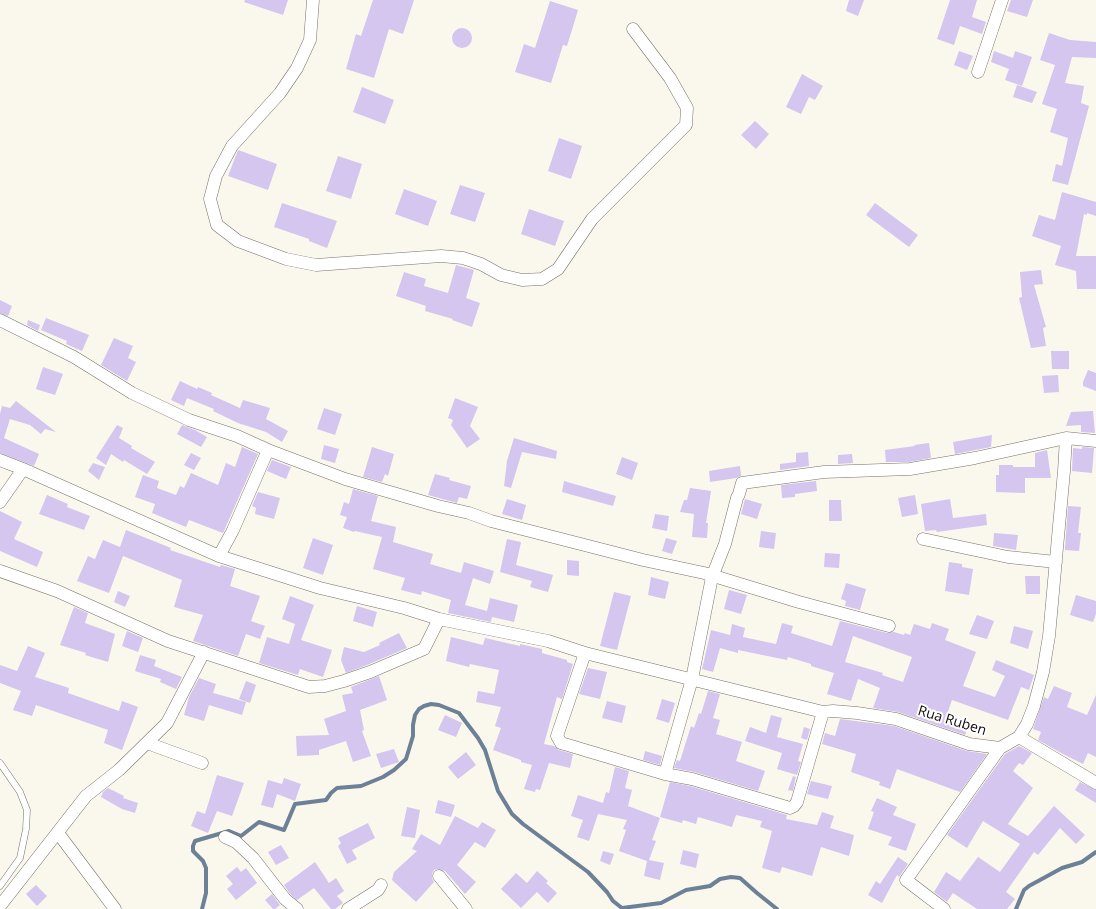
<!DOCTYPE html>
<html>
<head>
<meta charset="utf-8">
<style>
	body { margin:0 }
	canvas { display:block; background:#faf7ec }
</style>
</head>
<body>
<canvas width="1096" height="909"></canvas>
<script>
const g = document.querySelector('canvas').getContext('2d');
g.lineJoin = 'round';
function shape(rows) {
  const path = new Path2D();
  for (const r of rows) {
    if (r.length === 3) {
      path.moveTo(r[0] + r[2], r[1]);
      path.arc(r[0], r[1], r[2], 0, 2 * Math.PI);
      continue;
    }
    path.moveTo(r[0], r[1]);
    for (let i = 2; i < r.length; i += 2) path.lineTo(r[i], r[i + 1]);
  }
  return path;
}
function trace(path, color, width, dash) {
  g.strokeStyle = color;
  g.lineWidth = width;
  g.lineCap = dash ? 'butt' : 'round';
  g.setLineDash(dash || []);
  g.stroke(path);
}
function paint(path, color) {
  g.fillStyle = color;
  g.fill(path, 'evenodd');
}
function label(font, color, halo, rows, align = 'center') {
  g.font = font + ' "Open Sans",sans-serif';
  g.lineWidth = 4;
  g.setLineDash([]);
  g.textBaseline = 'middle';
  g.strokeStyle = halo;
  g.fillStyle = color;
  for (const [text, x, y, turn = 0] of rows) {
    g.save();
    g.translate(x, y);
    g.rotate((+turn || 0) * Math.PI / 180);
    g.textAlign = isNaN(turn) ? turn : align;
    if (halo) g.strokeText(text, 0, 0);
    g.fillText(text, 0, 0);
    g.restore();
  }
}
trace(shape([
	[202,909,206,893,206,868,203,861,193,851,193,846,195,841,229,831,241,836,259,822,284,830,295,804,326,800,331,793,337,788,361,786,383,777,394,770,406,759,413,736,413,725,415,715,419,709,424,706,431,704,439,705,459,713,478,738,485,750,498,791,512,814,523,824,588,872,607,892,613,901,622,908,661,903,686,890,710,886,720,879,731,877,740,878,757,893,777,909],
	[1016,909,1024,890,1029,886,1062,868,1082,862,1096,852]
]), '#6c8097', 4);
paint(shape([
	[245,0,288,0,283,15,244,2],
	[373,0,414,0,403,34,389,29,374,78,346,69,356,34,361,36],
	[849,0,864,0,858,16,846,11],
	[950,0,977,0,972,17,986,22,982,34,960,26,954,45,937,39],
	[1011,0,1033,0,1027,17,1007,11],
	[550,1,578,10,567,46,563,45,551,83,515,72,524,44,535,48],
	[462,38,10],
	[1049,33,1070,40,1096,42,1096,58,1072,57,1065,83,1084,86,1081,103,1089,106,1068,185,1052,181,1056,164,1062,166,1068,138,1050,132,1057,109,1042,104,1055,65,1040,60],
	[959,51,973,56,967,70,954,65],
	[994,51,1013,58,1015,51,1032,57,1022,86,1005,80,1009,69,991,62],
	[802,74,823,86,815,100,809,97,801,114,786,107],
	[1017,85,1037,92,1032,103,1013,97],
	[362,87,394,100,385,124,353,112],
	[755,121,769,134,756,149,741,135],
	[559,138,582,146,571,179,548,171],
	[238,150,277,164,268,190,228,176],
	[338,156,362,164,351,199,326,191],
	[460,185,485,193,475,222,450,214],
	[404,189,437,201,428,226,395,214],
	[1062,192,1096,202,1096,216,1087,213,1087,215,1084,214,1076,256,1096,256,1096,289,1077,289,1076,271,1055,265,1061,246,1032,236,1039,215,1055,220],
	[282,203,337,221,327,248,309,241,309,239,274,227],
	[875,203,918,235,909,247,866,215],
	[529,209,564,221,555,246,521,234],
	[456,265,474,270,466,298,480,303,472,327,452,320,453,319,425,311,426,306,396,296,404,272,426,279,424,286,448,293],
	[1041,270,1043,284,1034,285,1046,327,1043,328,1046,346,1031,348,1019,298,1022,297,1020,272],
	[0,300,12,306,8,316,0,313],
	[46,318,89,335,82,351,66,344,67,341,41,330],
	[28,320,40,325,38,331,27,325],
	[114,338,133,346,128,358,136,362,127,381,101,365],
	[1051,351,1069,351,1069,369,1052,369],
	[43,367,63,374,55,395,36,389],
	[1088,370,1096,373,1096,391,1083,386,1083,382],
	[1058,375,1059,392,1044,393,1042,376],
	[180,381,197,389,198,387,212,393,211,395,240,408,243,400,270,408,266,419,288,431,282,442,266,432,238,423,213,411,214,409,187,398,184,406,171,400],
	[455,398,478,407,470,426,480,439,467,448,451,425,453,420,448,418],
	[16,401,56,432,45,429,41,434,30,425,10,419,4,438,39,454,34,466,0,453,0,414,2,406,10,408],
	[324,408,342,414,335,435,317,429],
	[1093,411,1095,433,1081,432,1081,425,1066,426,1071,412],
	[117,425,123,428,119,438,132,446,131,448,155,462,147,474,124,460,123,462,111,454,106,465,96,458],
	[182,425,195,430,207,437,201,447,177,434],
	[992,435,991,447,955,454,953,442],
	[514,438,557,451,556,459,522,452,511,488,504,486,507,461],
	[929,443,931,458,909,462,886,462,885,450,915,446,914,445],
	[324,445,339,449,335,463,321,459],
	[242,447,258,454,223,533,189,520,186,527,152,513,155,504,135,497,143,475,159,481,157,488,176,495,180,486,184,488,191,473,218,485,226,463,235,467],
	[372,447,394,454,388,476,385,474,382,482,363,477],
	[1082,447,1094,448,1092,473,1072,471,1073,448,1082,449],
	[1047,450,1051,478,1025,478,1025,493,996,492,996,475,999,475,999,465,1013,465,1013,467,1035,467,1035,453],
	[808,452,809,466,780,470,780,464,796,462,796,453],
	[191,453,201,458,194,470,184,465],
	[852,454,853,463,838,464,838,455],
	[622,457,638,463,632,480,616,474],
	[272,460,291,467,286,479,267,471],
	[93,463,105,467,99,480,88,471],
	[740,466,741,476,736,478,710,482,709,471],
	[435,474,450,478,449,480,471,486,467,499,459,497,457,503,428,495],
	[564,481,616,496,613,506,562,492],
	[816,481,817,491,795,494,795,497,782,498,781,485],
	[690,488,711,491,706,523,708,523,707,538,692,537,694,514,680,512,684,500,687,500],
	[353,489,378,496,371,521,396,527,393,542,433,554,430,564,461,573,464,562,494,571,490,584,473,578,465,605,487,611,490,598,518,605,514,622,492,617,491,622,448,613,451,600,422,591,421,595,401,590,405,578,373,569,382,537,355,531,354,532,343,528,347,517,340,515,344,502,349,504],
	[258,492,280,498,274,519,255,514,256,508,252,506],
	[47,495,68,504,67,507,90,516,84,530,39,514],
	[915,495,918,514,902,517,898,498],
	[507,499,526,505,522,520,502,514],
	[745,499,762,504,757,519,741,514],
	[950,499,953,518,986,514,987,525,937,532,936,530,925,531,921,504],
	[829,500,841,500,842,521,829,521],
	[1068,506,1081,507,1078,533,1081,533,1079,551,1065,550,1065,548],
	[0,511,22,522,14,539,43,552,37,567,0,551],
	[655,514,669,516,667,531,652,528],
	[126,530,171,548,170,550,220,567,221,565,235,569,230,586,260,596,251,621,265,626,260,639,246,634,238,656,193,641,203,615,174,607,182,580,123,556,109,593,77,581,88,556,95,559,103,540,120,547],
	[761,531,776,533,774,549,759,547],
	[994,533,1018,535,1016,550,993,546],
	[313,538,333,545,323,575,303,568],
	[666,538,677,541,672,554,662,551],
	[507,539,521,542,516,565,553,575,548,592,530,587,532,581,500,572],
	[825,553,840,554,839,568,824,567],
	[567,560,579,561,579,576,567,575],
	[949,562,962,564,962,567,973,569,969,595,945,591],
	[1025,576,1040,576,1040,594,1026,594],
	[651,577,669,582,665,599,648,595],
	[846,583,866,589,860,610,845,606,846,601,841,599],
	[729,590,747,595,741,614,724,609],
	[118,591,130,596,125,607,114,602],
	[614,592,631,596,617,650,600,646],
	[1076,595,1096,601,1096,614,1093,622,1070,615],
	[290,596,314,605,301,640,332,650,323,677,300,669,298,675,259,663,267,637,289,644,295,624,282,619],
	[357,606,377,612,373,627,353,621],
	[74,607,88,613,85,623,115,634,108,662,85,655,86,653,60,645],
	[977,615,994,621,987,639,969,634],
	[840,621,887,633,894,632,904,635,905,633,910,635,914,624,930,629,932,623,949,629,945,640,976,652,963,686,995,697,1005,676,992,670,996,660,1034,675,1029,690,1021,687,1008,720,952,700,945,720,968,728,965,735,898,712,873,708,880,688,858,679,851,701,827,694,834,673,811,666,811,664,788,657,787,660,738,650,738,653,720,648,713,672,702,669,711,630,730,635,732,624,745,628,743,637,776,644,782,623,793,626,791,633,832,646],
	[853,636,912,657,903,682,882,675,883,673,845,662],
	[1014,626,1033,631,1028,649,1010,643],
	[127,631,143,638,138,652,122,646],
	[399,633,407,648,367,665,346,673,341,660,344,647,364,652,380,645,379,643],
	[451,637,483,645,485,638,520,646,520,644,542,649,542,653,567,660,567,662,573,664,562,699,557,697,544,744,554,746,559,750,573,754,570,768,549,763,540,790,536,789,535,792,524,789,532,765,521,762,521,760,493,750,501,728,495,726,501,707,476,702,478,691,494,694,499,670,470,664,469,667,446,661],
	[28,646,45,653,35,677,69,688,68,693,119,711,122,701,138,707,122,750,104,743,108,730,36,705,32,716,13,710,21,691,0,683,0,665,17,671],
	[140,655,156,660,154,666,182,677,176,689,160,682,161,679,135,671],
	[588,668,607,672,600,699,579,694],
	[379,676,387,700,360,710,364,730,362,731,371,756,353,762,346,741,319,750,319,755,297,756,296,736,329,735,324,719,346,711,342,695,353,693,351,687],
	[199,678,216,684,213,693,246,702,242,715,209,705,204,721,184,715,189,697],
	[246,681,256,685,250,703,239,699],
	[1054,686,1072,693,1067,707,1087,715,1096,695,1096,757,1088,753,1083,764,1065,755,1038,740,1041,732,1033,729,1044,697,1048,699],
	[708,691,720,694,713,718,720,720,716,734,742,742,736,761,765,771,758,791,694,772,674,768,677,760,680,761,691,726,694,728,699,713,701,714],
	[662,699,675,703,669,723,656,719],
	[607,701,626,706,622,723,602,718],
	[445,715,462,723,456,737,438,730],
	[771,715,782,718,777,737,803,744,798,761,801,762,797,775,777,769,782,753,745,741,750,727,766,733],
	[840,719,894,726,967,751,987,754,960,792,897,769,890,789,879,785,880,782,851,772,856,754,822,744,825,733,835,736],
	[804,727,810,729,807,740,801,738],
	[1019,746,1032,753,1023,765,1019,763,1013,771,1033,788,1008,824,1028,836,1054,806,1085,835,1076,844,1060,828,1038,855,1034,852,1006,892,1015,899,1007,909,977,909,953,893,947,902,934,892,946,872,960,881,978,857,1000,872,1020,844,983,821,967,848,947,835,1005,754],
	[394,749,399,762,381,768,376,754],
	[645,751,662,756,660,765,643,760],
	[466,752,476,765,458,779,448,767],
	[615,767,629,771,625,788,632,790,628,806,660,818,652,840,656,841,649,860,664,863,660,880,644,876,647,861,619,851,626,830,623,829,627,820,598,814,589,841,577,837,583,820,571,816,578,795,603,803,606,792,609,793],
	[217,775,244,783,232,816,217,811,208,833,191,826,197,811,205,814],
	[793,776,796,777,793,791,788,790],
	[284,778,301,784,295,801,277,794,273,808,261,805,268,780,282,784],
	[811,781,832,786,828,799,807,794],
	[670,782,690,786,764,808,787,815,786,819,817,825,822,812,834,816,830,828,854,835,849,856,821,847,812,876,782,867,780,873,762,868,772,831,760,827,762,821,736,815,732,827,698,817,696,824,683,820,682,823,660,817],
	[1080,782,1096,790,1096,803,1075,790],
	[108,788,124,796,123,798,138,803,135,813,122,809,101,797,103,792],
	[877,798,897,807,893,815,916,824,906,851,888,845,892,837,868,829,874,812,871,811],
	[438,800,455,805,451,817,435,813],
	[407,807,420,810,415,838,401,836],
	[455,816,478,828,482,822,496,830,485,848,475,842,457,865,476,882,465,894,445,871,437,869,434,870,432,874,432,878,434,882,416,902,392,880,394,872,417,851,412,849,421,834,440,845],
	[368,823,375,838,352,850,357,859,347,864,338,846,341,843,338,838],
	[281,845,289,858,276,865,268,852],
	[683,850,699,854,696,868,680,864],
	[603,851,614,854,610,865,600,861],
	[898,857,908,864,899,877,897,875,882,903,868,895,876,881,880,884],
	[315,862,329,883,336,878,344,891,337,896,343,903,335,909,331,909,314,888,297,900,290,894,284,885],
	[237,867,241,872,246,868,257,883,236,900,227,889,233,884,226,876],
	[537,871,548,881,546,883,557,893,548,903,537,892,521,908,501,889,516,873,527,883],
	[36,885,47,896,37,906,26,894],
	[272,894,280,905,275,909,273,909,265,900]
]), '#d5c6ef');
const lane = shape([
	[0,763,20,792,27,810,26,829,20,858,0,886]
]);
const street = shape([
	[313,0,310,40,297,68,280,93,232,146,216,176,210,199,217,225,238,241,286,259,316,265,441,256,463,258,481,264,501,275,522,280,542,279,558,269,592,219,686,125,687,108,670,78,633,29],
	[978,72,1002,0],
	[0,320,74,357,132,393,189,420,237,436,268,450,345,479,438,506,469,513,491,521,643,560,704,573,799,602,889,626],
	[0,460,23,469,219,556,320,588,404,608,439,619,548,641,585,653,823,712,833,711,857,713,896,719,969,744,1000,748],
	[0,502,23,469],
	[923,539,1008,557,1056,562],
	[219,556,233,530,268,450],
	[0,571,57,591,168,641,309,687,325,686,344,681,370,672,424,649,439,619],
	[585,653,557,736,561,743,665,774,692,779,790,808,794,806,797,802,823,712],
	[1019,737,1096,783],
	[147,743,202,763],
	[665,774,692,679,712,577,725,544,737,498,739,494,742,483,824,472,910,469,975,458,1066,438,1096,441],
	[58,833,115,909],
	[225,837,236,842,253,858,285,899,297,909],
	[439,876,466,909],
	[0,906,86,796,119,770,167,723,204,652],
	[348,909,378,890,381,885],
	[944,909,906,880,1000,748,1019,737,1027,724,1034,706,1043,672,1049,636,1064,471,1066,438]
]);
trace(lane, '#76736a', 7);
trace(street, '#76736a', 13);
trace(lane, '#fff', 6);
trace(street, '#fff', 12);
label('14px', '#110f0c', '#fff', [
	["Rua Ruben",952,721,17]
]);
</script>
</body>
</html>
